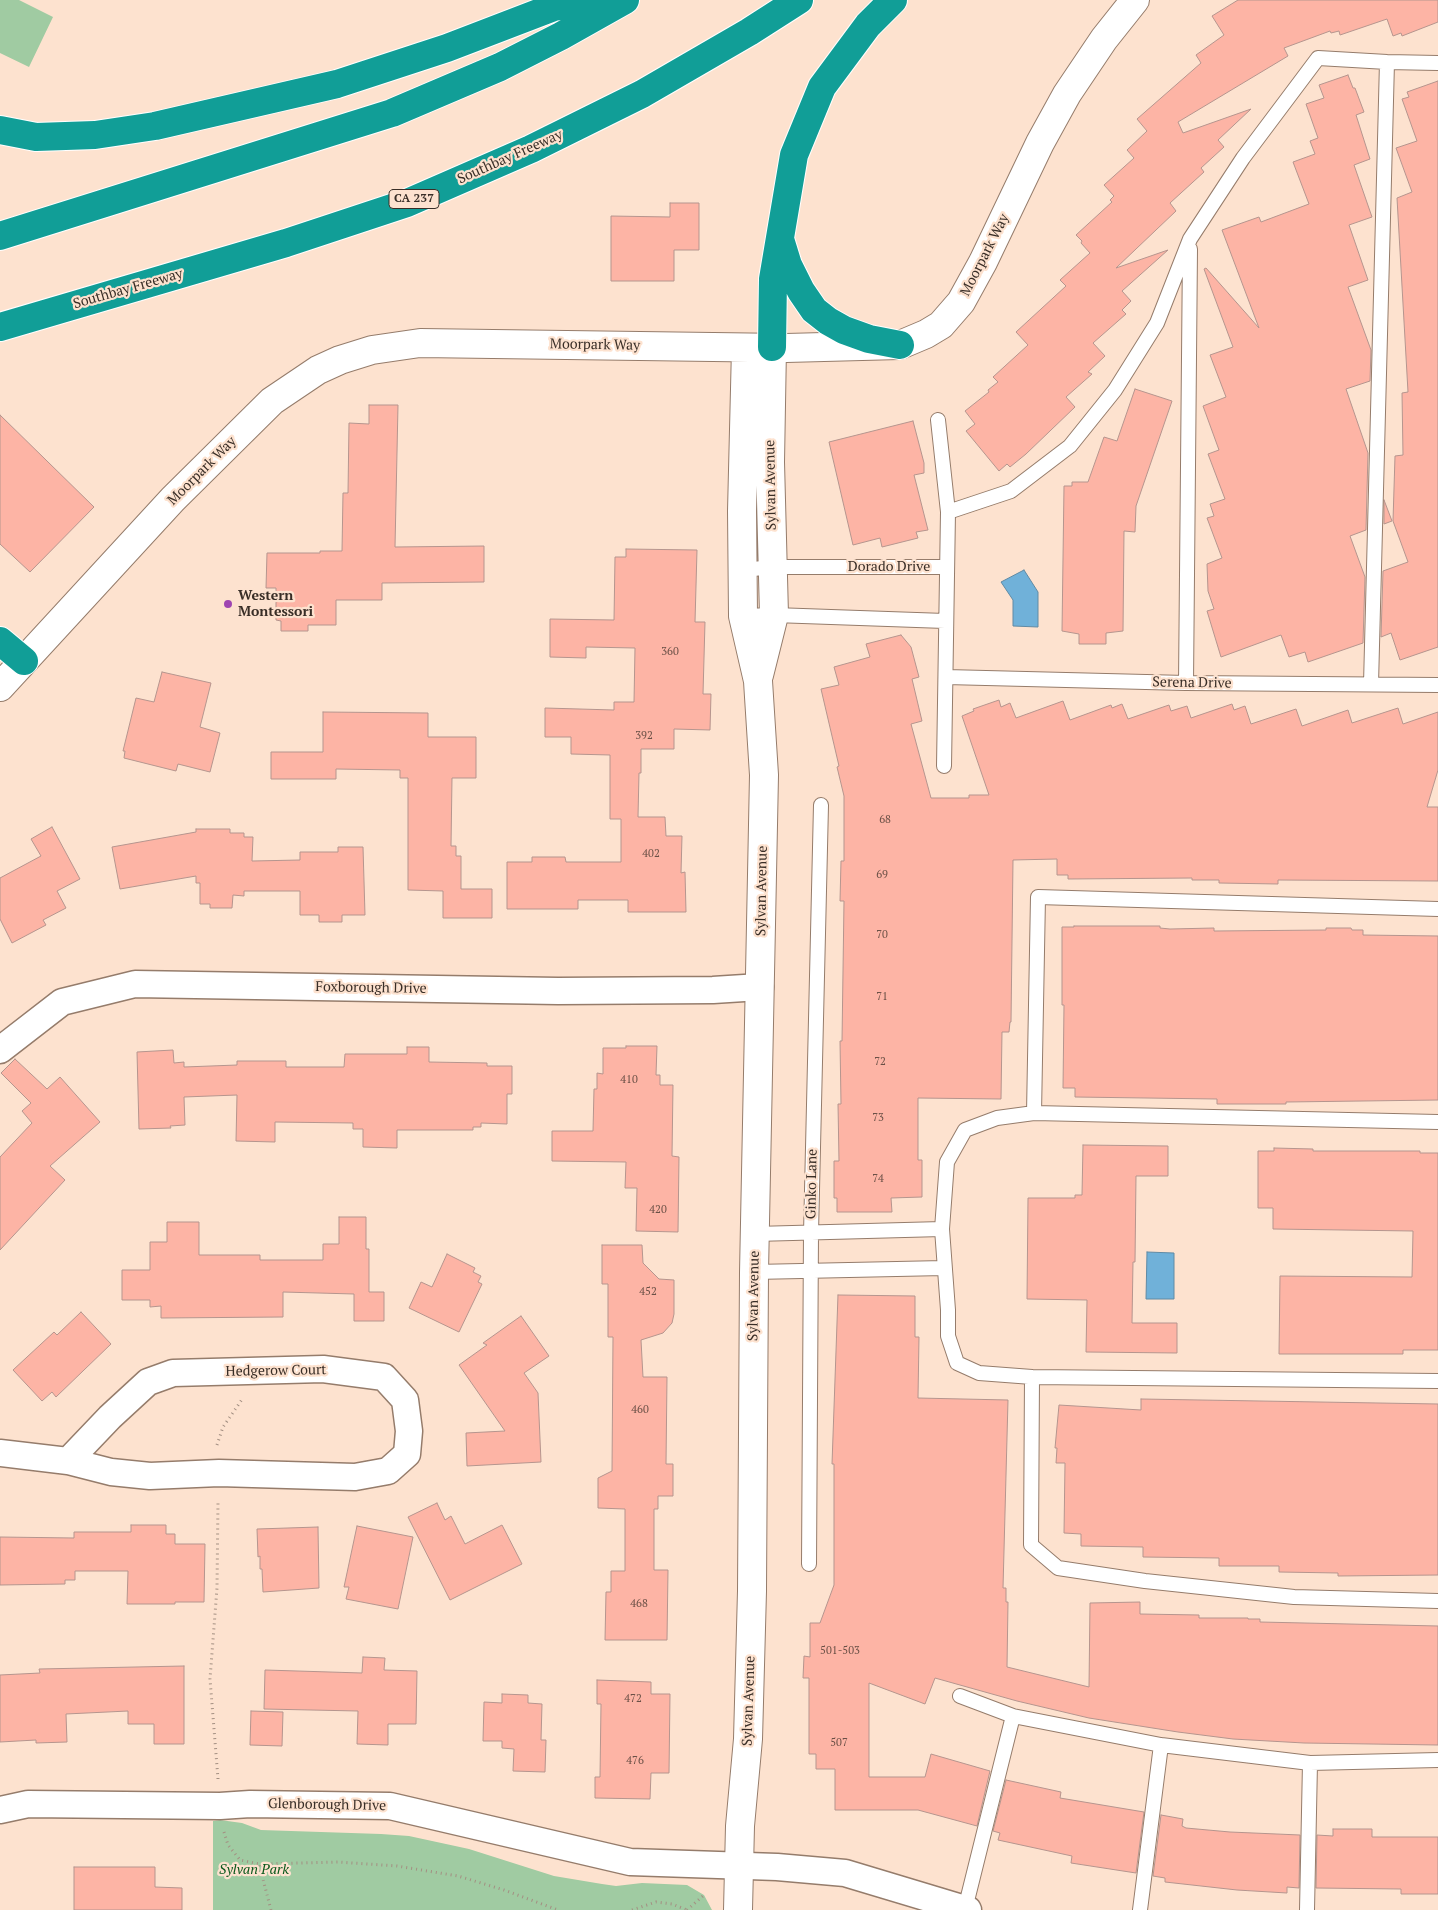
<!DOCTYPE html>
<html>
<head>
<meta charset="utf-8">
<style>
	body { margin:0 }
	canvas { display:block; background:#fde2cf }
</style>
</head>
<body>
<canvas width="1438" height="1910"></canvas>
<script>
const g = document.querySelector('canvas').getContext('2d');
g.lineJoin = 'round';
function paint(path, color) {
  g.fillStyle = color;
  g.fill(path, 'evenodd');
}
function shape(rows) {
  const path = new Path2D();
  for (const r of rows) {
    path.moveTo(r[0], r[1]);
    for (let i = 2; i < r.length; i += 2) path.lineTo(r[i], r[i + 1]);
  }
  return path;
}
function trace(path, color, width, dash) {
  g.strokeStyle = color;
  g.lineWidth = width;
  g.lineCap = dash ? 'butt' : 'round';
  g.setLineDash(dash || []);
  g.stroke(path);
}
function label(font, color, halo, rows, align = 'center') {
  g.font = font + ' "PT Serif",serif';
  g.lineWidth = 4.5;
  g.setLineDash([]);
  g.textBaseline = 'middle';
  g.strokeStyle = halo;
  g.fillStyle = color;
  for (const [text, x, y, turn = 0] of rows) {
    g.save();
    g.translate(x, y);
    g.rotate((+turn || 0) * Math.PI / 180);
    g.textAlign = isNaN(turn) ? turn : align;
    if (halo) g.strokeText(text, 0, 0);
    g.fillText(text, 0, 0);
    g.restore();
  }
}
paint(shape([
	[0,0,19,0,53,17,29,67,0,53],
	[220,1820,242,1823,261,1830,381,1834,409,1836,469,1849,554,1876,602,1884,616,1886,642,1883,687,1885,704,1895,712,1910,213,1910,213,1821]
]), '#a0cba2');
const water = shape([
	[1024,570,1038,592,1038,627,1013,626,1013,600,1001,582,1024,570],
	[1147,1252,1174,1253,1174,1299,1146,1299,1147,1252]
]);
paint(water, '#70b1d9');
trace(water, '#608aa4', 1);
const building = shape([
	[1238,0,1438,0,1438,22,1402,36,1401,33,1393,36,1387,19,1340,35,1339,31,1331,33,1330,31,1284,48,1288,56,1178,122,1183,133,1251,109,1218,140,1224,147,1201,168,1204,172,1170,203,1176,211,1116,268,1168,250,1122,291,1131,301,1122,310,1126,314,1093,343,1105,356,1088,372,1092,374,1066,397,1075,407,1026,454,1010,467,1007,464,999,471,966,431,975,424,965,411,989,392,988,390,998,382,993,377,1028,345,1016,332,1066,286,1060,280,1090,253,1081,243,1082,241,1076,235,1112,202,1110,200,1114,196,1104,185,1134,158,1127,150,1147,131,1137,119,1201,63,1196,55,1224,35,1212,16,1238,0],
	[1348,75,1353,88,1355,88,1364,112,1356,115,1370,159,1354,165,1372,217,1349,225,1368,280,1348,287,1371,350,1370,381,1346,389,1368,453,1366,530,1350,536,1365,577,1363,643,1308,662,1305,652,1289,657,1281,635,1221,657,1207,611,1214,609,1208,591,1207,564,1222,558,1207,518,1214,516,1210,504,1225,499,1208,454,1219,450,1203,406,1226,397,1210,355,1233,347,1204,269,1206,268,1259,328,1222,230,1259,217,1261,222,1309,204,1293,162,1315,154,1310,141,1318,138,1306,104,1324,98,1319,85,1348,75],
	[1438,81,1438,647,1400,660,1391,633,1381,637,1383,571,1408,562,1393,521,1395,456,1403,455,1402,393,1408,392,1397,198,1412,192,1396,148,1417,141,1402,99,1409,97,1407,92,1438,81],
	[670,203,699,203,699,250,674,250,674,281,611,281,611,216,670,217,670,203],
	[1135,389,1172,401,1136,506,1135,532,1124,531,1123,631,1106,633,1106,644,1079,644,1079,634,1062,631,1064,486,1072,486,1072,482,1088,482,1104,437,1117,441,1135,389],
	[369,405,398,405,395,547,484,546,484,582,382,583,382,600,336,600,336,625,308,625,308,631,281,631,281,621,276,620,276,588,266,588,267,553,320,553,320,551,342,551,343,493,348,493,349,423,369,424,369,405],
	[0,415,94,507,30,572,0,544,0,415],
	[913,421,924,463,924,473,914,475,928,530,916,532,918,538,882,547,880,538,853,545,829,442,913,421],
	[1384,500,1392,521,1384,524,1384,500],
	[626,549,697,550,695,622,705,622,703,694,711,694,710,730,674,729,674,749,641,749,641,773,639,773,638,817,665,817,666,836,682,836,681,873,685,872,686,912,628,912,628,900,578,900,578,909,507,909,507,862,532,862,532,857,565,857,566,862,621,862,621,819,610,819,610,755,571,754,571,737,545,737,545,708,614,710,614,702,634,702,635,648,586,647,586,658,550,657,550,619,614,620,615,557,626,557,626,549],
	[901,635,911,647,919,677,912,679,922,721,911,724,931,798,969,798,969,795,989,795,962,716,974,711,973,709,999,700,1001,707,1010,703,1016,718,1063,701,1070,720,1111,705,1112,708,1122,704,1128,719,1169,705,1171,711,1187,706,1191,718,1232,704,1234,710,1245,706,1251,724,1296,709,1302,726,1348,710,1352,723,1398,708,1403,724,1438,712,1438,770,1427,807,1438,807,1438,881,1278,880,1278,884,1219,883,1219,880,1192,880,1192,878,1068,879,1068,875,1057,875,1057,859,1013,860,1011,1022,1010,1022,1009,1032,1002,1032,1001,1099,918,1098,918,1160,922,1160,922,1197,891,1198,892,1212,837,1212,837,1198,834,1198,834,1161,839,1161,838,1104,841,1104,840,1041,842,1041,844,901,840,901,841,861,844,861,844,796,837,767,839,766,821,689,839,685,834,667,870,657,866,644,901,635],
	[162,672,211,683,200,727,220,733,210,772,178,764,176,771,124,758,125,751,123,751,136,698,154,702,162,672],
	[323,712,428,713,428,737,476,737,476,778,452,778,451,846,456,846,456,856,461,856,461,889,492,889,492,918,443,918,443,891,408,890,408,778,400,778,400,770,336,769,336,779,271,779,271,752,323,752,323,712],
	[52,827,80,879,57,891,66,908,43,920,46,925,12,943,0,919,0,878,41,856,31,839,52,827],
	[196,829,230,829,230,833,244,833,244,837,253,837,252,861,300,860,300,852,338,852,338,847,363,847,365,915,342,915,342,922,319,922,319,915,300,915,300,891,244,891,244,896,233,895,232,908,210,908,210,904,200,904,200,883,196,883,196,876,120,889,112,847,196,832,196,829],
	[1074,926,1160,926,1160,928,1170,929,1214,928,1214,931,1326,930,1326,928,1351,928,1352,930,1363,930,1363,935,1438,936,1438,1100,1286,1102,1286,1104,1217,1104,1217,1099,1075,1097,1075,1088,1063,1088,1064,1005,1062,1005,1062,927,1074,927,1074,926],
	[626,1046,657,1046,656,1075,660,1075,660,1085,673,1085,672,1156,679,1157,678,1232,636,1231,637,1188,625,1188,626,1162,552,1161,552,1131,593,1131,594,1089,597,1089,597,1073,603,1074,603,1048,626,1048,626,1046],
	[407,1047,429,1047,429,1062,487,1063,487,1066,512,1066,512,1094,507,1094,507,1124,481,1123,481,1127,473,1127,473,1130,397,1130,397,1148,363,1147,363,1129,353,1129,353,1123,275,1122,275,1142,236,1141,237,1095,184,1097,185,1125,170,1126,171,1128,139,1129,137,1052,173,1050,174,1063,184,1062,184,1067,237,1065,237,1061,286,1061,286,1067,344,1067,345,1054,407,1054,407,1047],
	[15,1059,47,1089,60,1077,100,1122,50,1166,65,1180,0,1250,0,1157,32,1123,22,1111,31,1103,1,1073,15,1059],
	[1083,1145,1168,1146,1168,1176,1136,1176,1135,1262,1133,1262,1132,1323,1177,1323,1177,1353,1086,1352,1087,1300,1027,1299,1028,1198,1075,1198,1075,1195,1082,1195,1083,1145],
	[1274,1148,1313,1149,1313,1151,1420,1151,1420,1153,1438,1153,1438,1350,1403,1350,1403,1354,1279,1354,1280,1276,1412,1277,1413,1231,1273,1229,1273,1208,1258,1208,1258,1151,1274,1151,1274,1148],
	[339,1217,366,1217,366,1249,369,1249,369,1292,384,1292,384,1321,354,1321,354,1294,283,1292,283,1317,161,1318,161,1306,150,1307,150,1300,122,1300,122,1270,150,1270,150,1242,167,1242,167,1222,199,1222,199,1255,260,1255,260,1260,323,1260,323,1244,339,1244,339,1217],
	[602,1245,642,1245,643,1263,659,1279,674,1280,674,1314,672,1323,663,1333,641,1340,643,1377,667,1377,666,1464,673,1464,673,1496,658,1496,658,1509,654,1509,654,1570,668,1570,667,1640,605,1640,606,1592,611,1592,611,1571,625,1571,625,1509,598,1508,598,1478,612,1471,613,1337,608,1337,608,1284,602,1284,602,1245],
	[447,1254,475,1268,473,1272,481,1276,478,1282,482,1284,459,1332,409,1308,421,1282,432,1287,447,1254],
	[838,1295,915,1296,915,1337,919,1337,918,1398,1008,1400,1003,1588,1006,1588,1006,1602,1008,1602,1007,1667,1089,1687,1090,1603,1140,1602,1140,1614,1199,1615,1199,1618,1248,1618,1248,1619,1260,1619,1260,1622,1438,1626,1438,1745,1304,1743,1233,1739,1178,1732,1089,1718,1017,1701,935,1678,925,1704,869,1683,869,1777,925,1777,931,1754,990,1771,977,1826,918,1810,835,1810,835,1769,816,1769,816,1754,809,1754,809,1678,803,1678,804,1656,810,1657,810,1623,820,1623,834,1585,834,1464,832,1464,838,1295],
	[81,1312,111,1344,56,1397,52,1392,42,1401,13,1370,54,1332,57,1335,81,1312],
	[521,1316,549,1356,524,1373,538,1393,541,1462,467,1466,466,1433,505,1431,459,1365,487,1345,483,1343,521,1316],
	[1141,1399,1438,1404,1438,1575,1338,1576,1338,1573,1279,1572,1279,1566,1219,1566,1219,1558,1143,1557,1143,1547,1081,1546,1081,1534,1064,1533,1065,1463,1056,1463,1057,1448,1055,1448,1059,1405,1141,1410,1141,1399],
	[437,1503,445,1520,451,1516,465,1544,502,1525,522,1564,450,1600,408,1517,437,1503],
	[131,1525,166,1525,166,1534,175,1534,175,1544,205,1544,204,1602,175,1602,175,1604,127,1604,128,1571,75,1571,75,1580,65,1580,65,1584,0,1585,0,1537,74,1538,74,1532,131,1532,131,1525],
	[357,1526,413,1537,398,1609,346,1599,349,1587,344,1587,357,1526],
	[318,1527,319,1588,263,1592,262,1569,260,1569,260,1556,258,1557,257,1529,318,1527],
	[363,1657,385,1658,384,1670,417,1671,416,1724,388,1724,388,1745,357,1744,358,1711,264,1709,265,1670,362,1673,363,1657],
	[184,1666,184,1744,154,1744,154,1724,128,1724,128,1711,66,1714,67,1742,36,1743,36,1740,0,1742,0,1675,40,1673,39,1669,184,1666],
	[597,1680,651,1682,651,1694,670,1694,669,1773,651,1773,650,1799,595,1798,595,1777,600,1777,601,1704,597,1704,597,1680],
	[502,1694,528,1695,528,1703,542,1704,541,1740,546,1740,545,1772,513,1771,514,1749,502,1748,502,1741,483,1741,484,1702,502,1703,502,1694],
	[251,1711,283,1712,282,1746,250,1745,251,1711],
	[1006,1780,1061,1792,1060,1798,1144,1812,1136,1873,1071,1863,1072,1856,998,1840,1000,1833,993,1831,1006,1780],
	[1161,1815,1183,1819,1182,1826,1186,1828,1230,1832,1300,1835,1299,1888,1287,1887,1287,1893,1237,1890,1165,1882,1165,1878,1153,1876,1161,1815],
	[1333,1829,1372,1829,1372,1837,1438,1837,1438,1894,1401,1894,1401,1889,1316,1888,1317,1835,1333,1836,1333,1829],
	[74,1867,155,1867,155,1887,182,1888,182,1910,74,1910,74,1867]
]);
paint(building, '#fdb4a5');
trace(building, '#b5958e', 1);
const lane = shape([
	[938,420,948,512,944,766],
	[948,512,1011,491,1070,446,1115,390,1157,323,1190,239,1243,158,1318,58,1387,62,1438,63],
	[743,570,773,567,947,567],
	[743,616,774,615,945,621],
	[946,677,1186,683,1438,685],
	[1186,683,1190,249],
	[1371,684,1387,62],
	[1438,909,1038,897,1034,1113,997,1118,965,1130,947,1162,942,1229,948,1310,948,1336,957,1363,979,1373,1032,1377,1031,1545,1058,1568,1145,1581,1294,1597,1438,1601],
	[1034,1113,1438,1122],
	[755,1234,942,1229],
	[754,1272,944,1268],
	[1032,1377,1438,1381],
	[809,1564,811,1233,821,805],
	[960,1696,1013,1716,1161,1745,1310,1763,1438,1760],
	[965,1909,1013,1716],
	[1140,1910,1161,1745],
	[1307,1910,1310,1763]
]);
const street = shape([
	[0,1050,62,1002,135,984,558,991,713,990,760,987],
	[0,1453,68,1461,111,1472,150,1476,219,1473,355,1477,388,1471,407,1454,409,1431,405,1400,384,1377,323,1369,173,1373,148,1382,110,1417,68,1461],
	[0,1810,28,1804,220,1806,250,1804,390,1806,630,1862,777,1867,845,1873,968,1910]
]);
const secondary = shape([
	[759,675,774,615,770,462,772,347],
	[0,687,173,499,272,401,318,370,340,360,372,350,420,343,786,348,900,345,926,334,941,325,961,302,983,262,1040,143,1067,94,1104,39,1135,0],
	[738,1910,740,1826,748,1739,752,1591,754,1272,764,775,758,681,743,616,742,511,746,348]
]);
const highway = shape([
	[0,130,36,137,95,135,155,126,337,84,447,48,554,7,595,0],
	[0,236,392,113,500,67,561,36,625,0],
	[780,239,788,265,801,291,814,310,828,321,844,330,869,339,900,345],
	[0,327,286,243,407,203,531,149,642,94,749,32,799,0],
	[772,347,773,279,794,155,822,87,868,25,893,0],
	[0,641,24,661]
]);
trace(lane, '#957c6b', 16);
trace(street, '#957c6b', 29);
trace(secondary, '#957c6b', 30);
trace(highway, '#fff', 30);
trace(shape([
	[217,1445,223,1427,243,1398],
	[218,1779,210,1679,217,1588,218,1501],
	[224,1832,228,1845,240,1860,259,1864],
	[271,1910,259,1864,338,1862,397,1866,458,1876,504,1890,558,1910],
	[632,1910,656,1902,672,1904,687,1910],
	[687,1910,704,1895]
]), '#a38f82', 3, [1, 4]);
trace(lane, '#fff', 14);
trace(street, '#fff', 26);
trace(secondary, '#fff', 28);
trace(highway, '#119e97', 28);
for (const [x, y, r, color] of [
	[228,604,5,"#9f45b1"]
]) {
  const dot = new Path2D();
  dot.arc(x, y, r, 0, 2 * Math.PI);
  g.fillStyle = color;
  g.fill(dot);
  trace(dot, '#fde2cf', 2);
}
label('11px', '#6a5046', null, [
	["360",670,652],
	["392",644,736],
	["68",885,820],
	["402",651,854],
	["69",882,875],
	["70",882,935],
	["71",882,997],
	["72",880,1062],
	["410",629,1080],
	["73",878,1118],
	["74",878,1179],
	["420",658,1210],
	["452",648,1292],
	["460",640,1410],
	["468",639,1604],
	["501-503",840,1651],
	["472",633,1699],
	["507",839,1743],
	["476",635,1761]
]);
for (const [x, y, w] of [
	[414,199,50]
]) {
  const box = new Path2D();
  box.roundRect(x - w / 2, y - 9.5, w, 19, 4);
  g.fillStyle = '#fde2cf';
  g.fill(box);
  trace(box, '#392e27', 1);
}
label('bold 12px', '#392e27', null, [
	["CA 237",414,199]
]);
label('14px', '#392e27', '#fde2cf', [
	["Southbay Freeway",510,157,-24],
	["Moorpark Way",985,255,-63],
	["Southbay Freeway",128,289,-16],
	["Moorpark Way",595,345,1],
	["Moorpark Way",202,471,-45],
	["Sylvan Avenue",771,485,-91],
	["Dorado Drive",889,567],
	["Serena Drive",1192,683,1],
	["Sylvan Avenue",762,891,-89],
	["Foxborough Drive",371,988,1],
	["Ginko Lane",812,1184,-89],
	["Sylvan Avenue",754,1296,-89],
	["Hedgerow Court",276,1371,-1],
	["Sylvan Avenue",749,1701,-88],
	["Glenborough Drive",327,1805,1]
]);
label('bold 14px', '#392e27', '#fde2cf', [
	["Western",238,596],
	["Montessori",238,612]
], 'left');
label('italic 14px', '#09581b', '#fde2cf', [
	["Sylvan Park",254,1870]
]);
</script>
</body>
</html>
